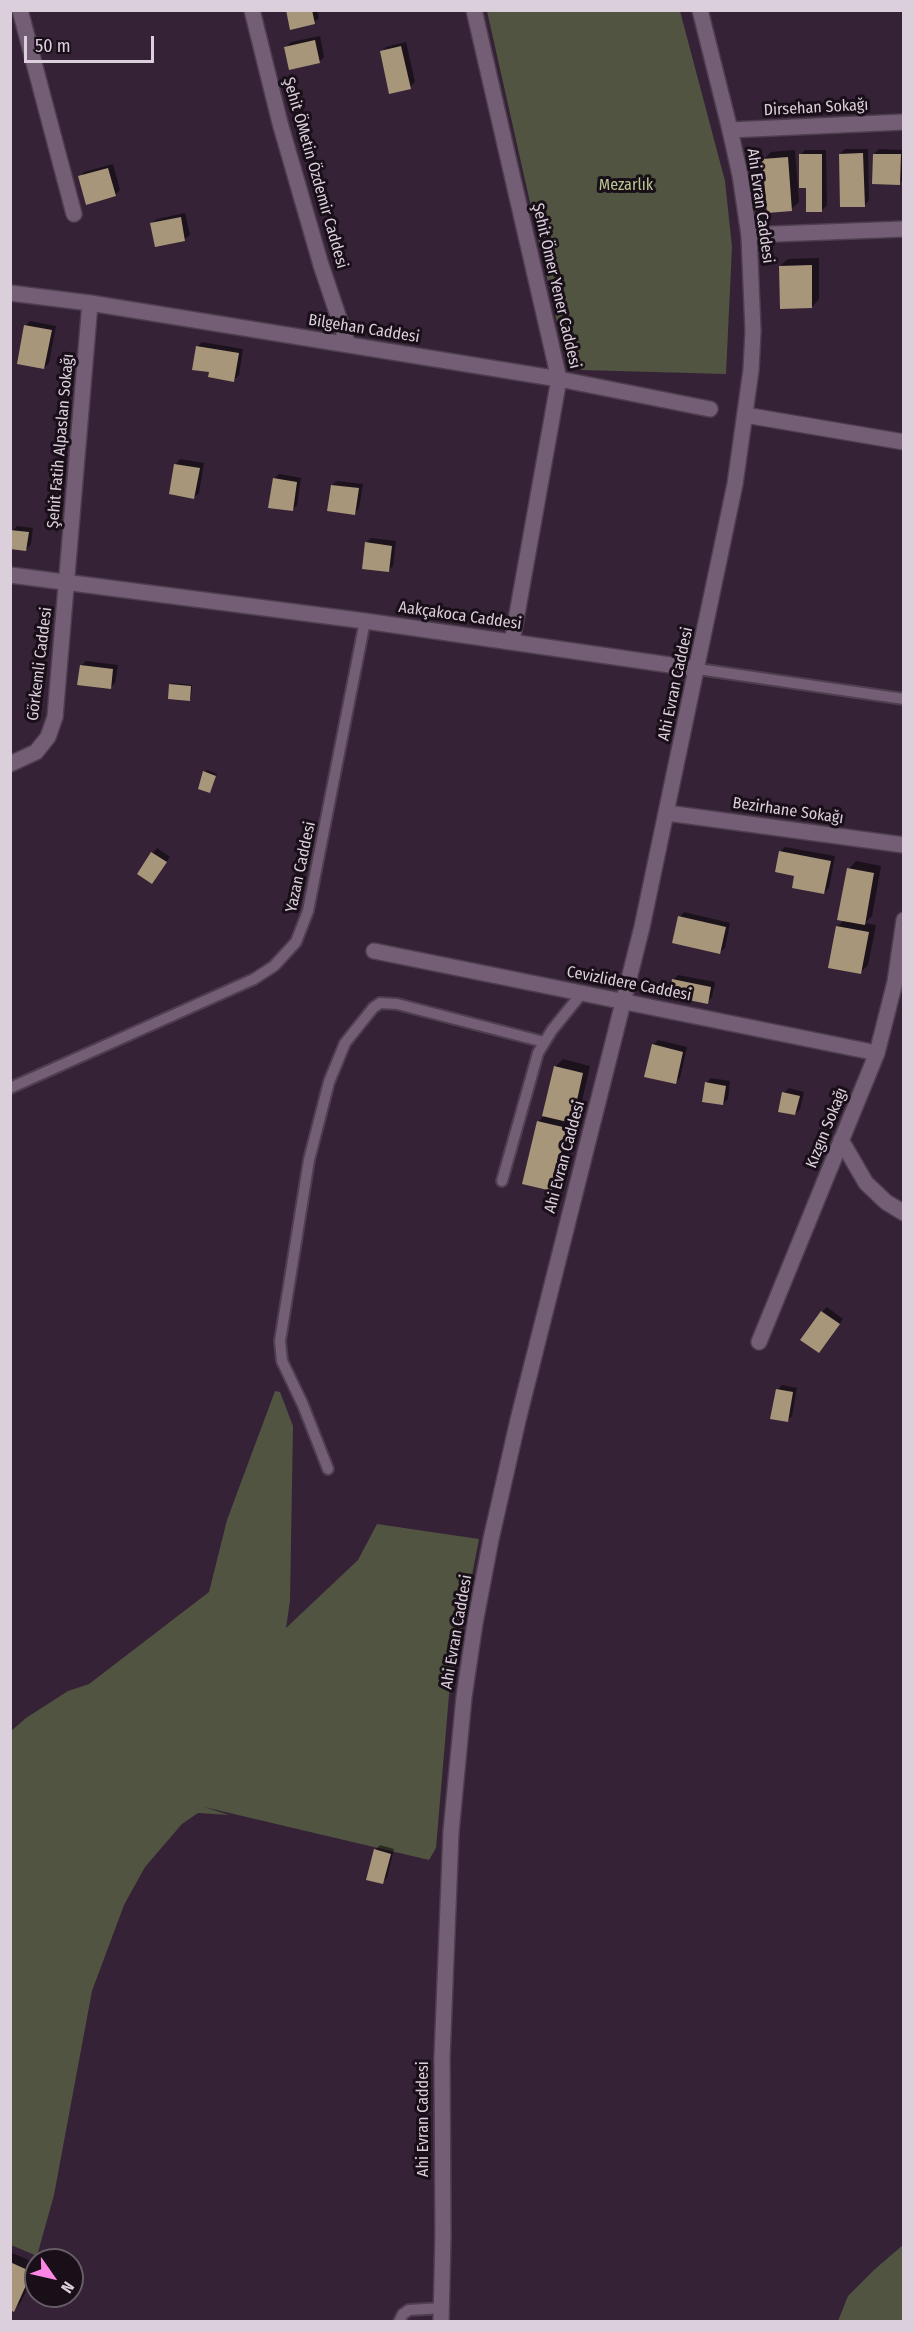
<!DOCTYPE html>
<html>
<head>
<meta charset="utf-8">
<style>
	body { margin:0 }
	#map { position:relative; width:914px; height:2332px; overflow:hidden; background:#352236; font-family:"Fira Sans Condensed",sans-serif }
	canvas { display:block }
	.frame { position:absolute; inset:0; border:12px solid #dbcfdc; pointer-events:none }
	.north { position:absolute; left:24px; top:2248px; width:60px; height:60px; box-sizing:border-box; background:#180f18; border:2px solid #665c66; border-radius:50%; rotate:124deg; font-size:16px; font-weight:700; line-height:24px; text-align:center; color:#dbcfdc }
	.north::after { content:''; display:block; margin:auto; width:21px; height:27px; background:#fc86e4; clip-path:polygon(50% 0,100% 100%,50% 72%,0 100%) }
	.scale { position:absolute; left:24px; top:36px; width:130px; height:27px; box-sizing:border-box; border:3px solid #dbcfdc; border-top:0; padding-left:8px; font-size:18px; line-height:21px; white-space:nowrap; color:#dbcfdc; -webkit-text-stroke:4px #180f18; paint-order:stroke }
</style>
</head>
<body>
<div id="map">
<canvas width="914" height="2332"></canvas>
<div class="frame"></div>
<div class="north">N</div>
<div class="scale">50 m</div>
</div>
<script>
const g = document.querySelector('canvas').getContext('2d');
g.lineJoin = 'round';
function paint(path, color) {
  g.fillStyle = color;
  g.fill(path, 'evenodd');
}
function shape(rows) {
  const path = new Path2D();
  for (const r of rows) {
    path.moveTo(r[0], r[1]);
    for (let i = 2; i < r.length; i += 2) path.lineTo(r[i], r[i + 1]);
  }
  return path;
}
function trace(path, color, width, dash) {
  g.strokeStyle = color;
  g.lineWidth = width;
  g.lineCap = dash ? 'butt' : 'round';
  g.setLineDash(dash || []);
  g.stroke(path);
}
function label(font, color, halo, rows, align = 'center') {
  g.font = font + ' "Fira Sans Condensed",sans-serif';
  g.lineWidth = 6;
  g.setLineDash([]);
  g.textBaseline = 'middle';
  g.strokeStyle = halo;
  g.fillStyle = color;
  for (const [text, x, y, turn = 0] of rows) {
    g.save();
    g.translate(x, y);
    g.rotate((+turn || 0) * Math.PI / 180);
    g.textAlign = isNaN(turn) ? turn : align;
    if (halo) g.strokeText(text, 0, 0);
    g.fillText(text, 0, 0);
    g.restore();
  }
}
paint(shape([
	[487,11,680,11,725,181,732,247,726,374,582,370,565,358],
	[275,1391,280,1392,293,1426,290,1601,286,1628,358,1560,377,1524,479,1539,449,1695,436,1848,429,1860,204,1807,229,1815,198,1813,182,1824,145,1867,124,1905,92,1991,54,2195,37,2256,11,2245,11,1731,26,1718,68,1691,89,1684,209,1592,227,1520],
	[903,2245,903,2321,838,2321,848,2296,874,2270]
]), '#505441');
paint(shape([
	[287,10,317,10,319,18,314,22],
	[320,36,324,57,319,62,286,47,291,42],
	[406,42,415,82,410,87,381,52,386,47],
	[845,149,868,149,869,200,865,205,840,154],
	[879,149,904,150,904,179,899,183,874,154],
	[795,150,799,202,791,209,764,159,771,152],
	[805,150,826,150,827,205,822,210,807,186,800,155],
	[113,164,120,190,115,195,80,177,84,172],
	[185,213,190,235,185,239,152,223,157,219],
	[819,258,819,299,812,307,780,266,788,259],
	[30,321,56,326,49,363,44,368,25,326],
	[202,342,243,349,239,375,234,380,210,371,197,347],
	[180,459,204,463,199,493,194,497,176,464],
	[279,474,301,478,297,505,292,510,274,479],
	[337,481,363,484,359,508,355,513,332,485],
	[17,526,33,528,31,544,26,549,12,531],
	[371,538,396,541,393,566,388,571,366,543],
	[86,661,118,665,115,683,111,687,81,666],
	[172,683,192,685,191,698,189,700,170,685],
	[207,770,217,774,210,792,205,772],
	[785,847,835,856,829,888,824,893,796,874,780,852],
	[157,848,170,857,156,877,153,853],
	[856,861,881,866,872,916,865,923,876,925,868,965,860,973,837,927,844,920,849,869],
	[684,912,730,923,725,948,720,952,680,917],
	[678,975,715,982,712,997,707,1002,673,980],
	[658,1040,687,1047,680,1078,675,1082,653,1045],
	[563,1059,590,1066,579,1114,572,1120,574,1121,559,1182,552,1189,539,1121,545,1115,555,1067],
	[711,1078,730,1081,728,1099,723,1104,706,1083],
	[789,1088,804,1092,800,1109,795,1114,784,1093],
	[827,1307,843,1319,824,1346,822,1312],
	[782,1385,797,1388,792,1416,787,1421,777,1390],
	[380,1845,394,1849,387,1878,382,1883,375,1850],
	[10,2252,36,2263,36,2269,21,2302,14,2310,10,2308]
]), '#0007');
paint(shape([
	[286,10,312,10,315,24,290,30],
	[315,40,320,63,289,70,284,47],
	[401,46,411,89,389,94,380,51],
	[863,153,865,207,840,207,839,154],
	[799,154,822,154,822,212,806,212,806,188,799,188],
	[873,154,901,154,900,185,872,184],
	[788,157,792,211,767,213,762,159],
	[108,168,116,196,86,205,78,176],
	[181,217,185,241,155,247,150,223],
	[812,265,812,308,780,309,779,266],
	[24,325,52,330,44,369,17,364],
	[196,346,239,353,234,382,208,377,209,372,192,370],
	[174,464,200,468,194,499,169,494],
	[273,478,297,482,293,511,268,508],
	[331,485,359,488,355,515,327,511],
	[10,530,29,532,26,551,10,549],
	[365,542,392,546,389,572,362,569],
	[80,665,113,669,111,689,77,685],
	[169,684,191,686,190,701,168,699],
	[203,771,216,776,210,793,198,789],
	[779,851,831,861,824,894,792,888,794,876,775,872],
	[151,852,167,862,152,884,137,874],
	[847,868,874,873,865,925,837,920],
	[678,916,726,927,720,954,672,943],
	[836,926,869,932,861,974,828,968],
	[672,979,711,987,708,1004,669,996],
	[652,1044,683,1052,676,1084,644,1077],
	[554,1066,583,1073,572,1123,542,1116],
	[705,1082,726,1086,723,1105,702,1102],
	[782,1092,800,1096,795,1115,778,1112],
	[537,1121,567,1128,552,1191,522,1184],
	[821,1311,840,1324,819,1353,800,1340],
	[776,1389,793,1392,788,1422,770,1419],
	[374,1849,391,1854,383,1884,366,1880],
	[10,2262,32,2272,14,2312,10,2310]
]), '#a8967a');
const service = shape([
	[698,669,904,699],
	[10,1088,254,979,274,966,296,942,308,911,365,621],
	[502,1181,538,1053,552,1030,582,993],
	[328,1469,303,1405,282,1361,280,1341,309,1160,329,1082,345,1043,373,1008,380,1003,397,1004,544,1042],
	[399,2322,403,2314,409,2310,442,2308]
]);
const minor = shape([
	[20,10,74,214],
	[730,130,904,122],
	[749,235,904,229],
	[559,379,710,409],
	[10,764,36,752,48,737,55,717,90,303],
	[667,813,904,845],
	[841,1140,866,1183,886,1202,904,1213],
	[759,1342,877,1053,895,982,904,920]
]);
const tertiary = shape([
	[252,10,280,123,321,265,348,345],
	[474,10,559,379,512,642],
	[10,293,90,303,559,379],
	[745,415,904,442],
	[10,575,365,621,698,669],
	[374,951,877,1053]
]);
const secondary = shape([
	[441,2322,443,2235,442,2058,451,1832,464,1697,475,1623,491,1539,518,1420,642,927,735,484,751,370,753,331,749,235,740,175,730,130,700,10]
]);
trace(service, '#4e3e4f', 14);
trace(minor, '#4e3e4f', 18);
trace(tertiary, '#4e3e4f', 18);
trace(secondary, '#4e3e4f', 18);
trace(service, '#745e75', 10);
trace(minor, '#745e75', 15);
trace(tertiary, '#745e75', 15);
trace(secondary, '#745e75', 15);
label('16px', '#dbcfdc', '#180f18', [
	["Dirsehan Sokağı",816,108,-3],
	["Şehit ÖMetin Özdemir Caddesi",315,173,74],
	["Ahi Evran Caddesi",760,206,82],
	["Şehit Ömer Yener Caddesi",556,286,77],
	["Bilgehan Caddesi",364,329,9],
	["Şehit Fatih Alpaslan Sokağı",61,441,-85],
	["Aakçakoca Caddesi",460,616,8],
	["Görkemli Caddesi",40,664,-83],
	["Ahi Evran Caddesi",676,684,-78],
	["Bezirhane Sokağı",788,811,8],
	["Yazan Caddesi",301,867,-78],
	["Cevizlidere Caddesi",629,984,11],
	["Kızgın Sokağı",827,1128,-68],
	["Ahi Evran Caddesi",565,1157,-75],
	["Ahi Evran Caddesi",457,1632,-80],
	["Ahi Evran Caddesi",424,2119,-90]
]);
label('16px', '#bac791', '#180f18', [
	["Mezarlık",626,186]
]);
</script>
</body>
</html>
